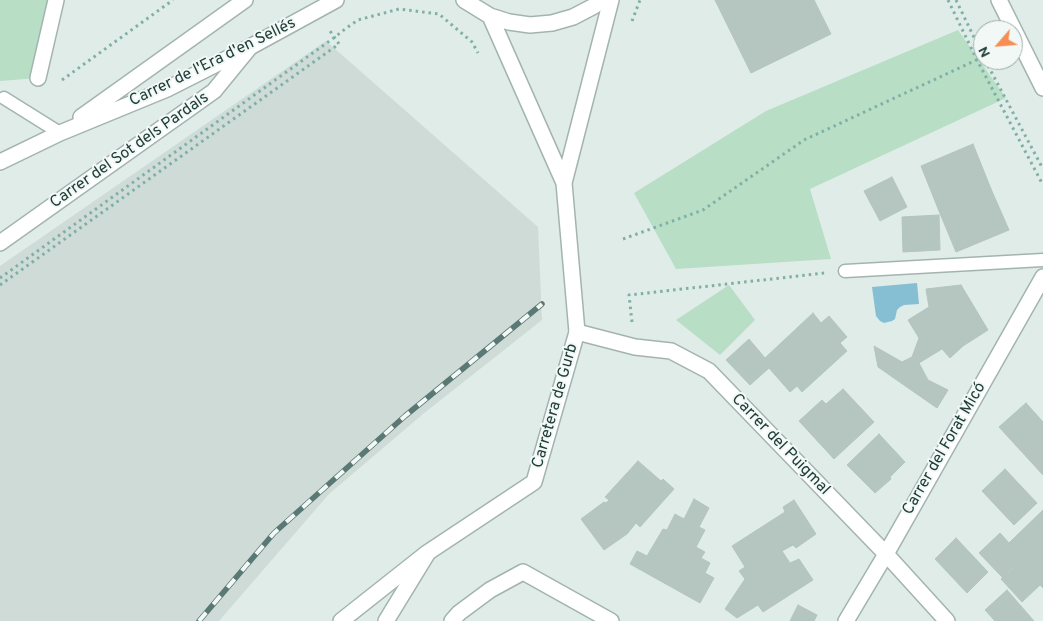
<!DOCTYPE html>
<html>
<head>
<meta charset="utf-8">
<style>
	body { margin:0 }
	#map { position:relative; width:1043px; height:621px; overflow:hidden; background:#e0ece8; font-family:Overpass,sans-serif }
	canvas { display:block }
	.north { position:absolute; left:973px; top:20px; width:50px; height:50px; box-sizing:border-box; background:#f1f8f5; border:1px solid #9dada9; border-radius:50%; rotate:243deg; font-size:14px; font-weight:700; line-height:20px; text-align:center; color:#203d38 }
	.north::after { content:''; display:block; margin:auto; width:18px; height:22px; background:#f78d53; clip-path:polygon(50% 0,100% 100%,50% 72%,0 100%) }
</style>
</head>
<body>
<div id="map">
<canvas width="1043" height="621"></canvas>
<div class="north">N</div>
</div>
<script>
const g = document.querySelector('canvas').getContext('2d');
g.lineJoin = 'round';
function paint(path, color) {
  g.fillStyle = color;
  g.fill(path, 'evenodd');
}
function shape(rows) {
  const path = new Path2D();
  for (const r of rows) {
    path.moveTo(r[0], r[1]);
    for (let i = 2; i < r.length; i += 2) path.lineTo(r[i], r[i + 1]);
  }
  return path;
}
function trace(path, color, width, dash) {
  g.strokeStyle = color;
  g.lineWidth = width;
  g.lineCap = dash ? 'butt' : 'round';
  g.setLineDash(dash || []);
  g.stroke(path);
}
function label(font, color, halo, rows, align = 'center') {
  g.font = font + ' Overpass,sans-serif';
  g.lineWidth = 4;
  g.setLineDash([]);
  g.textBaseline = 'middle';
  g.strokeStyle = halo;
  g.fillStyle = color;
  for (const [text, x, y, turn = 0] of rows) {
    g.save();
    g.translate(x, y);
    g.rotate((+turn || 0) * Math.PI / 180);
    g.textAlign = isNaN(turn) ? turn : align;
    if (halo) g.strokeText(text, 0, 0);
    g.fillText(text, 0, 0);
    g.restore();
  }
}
paint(shape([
	[326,41,538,227,542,320,423,414,329,494,219,621,0,621,0,266]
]), '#cedbd7');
paint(shape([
	[0,0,56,0,38,78,0,81],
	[958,30,1006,98,810,189,831,259,676,269,634,193,766,111],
	[729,285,755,320,720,355,676,320]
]), '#b8dec6');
paint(shape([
	[917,283,919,304,904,305,900,307,897,310,895,319,892,321,884,323,880,321,876,316,875,309,872,287]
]), '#86bed3');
const building = shape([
	[715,0,814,0,831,34,751,73,715,0],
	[973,144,991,189,939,211,921,166,973,144],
	[892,177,907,207,880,221,864,191,892,177],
	[991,189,1009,230,956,252,939,211,991,189],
	[939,215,940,250,903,252,902,217,939,215],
	[961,285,988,330,963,346,950,358,942,349,919,363,928,380,948,390,937,408,878,367,874,346,902,362,912,357,919,338,908,320,929,307,926,289,961,285],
	[813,313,821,323,829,316,847,337,840,343,847,351,802,392,797,386,790,392,769,368,750,385,726,360,749,339,765,358,813,313],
	[843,389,874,422,834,459,799,421,822,400,826,404,843,389],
	[1026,403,1043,422,1043,475,999,427,1026,403],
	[879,434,905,462,890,477,891,479,875,493,847,465,879,434],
	[638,461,661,481,663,479,674,489,640,527,636,523,627,534,604,550,581,519,604,502,606,503,609,500,605,497,638,461],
	[1005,469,1037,503,1014,525,982,491,1005,469],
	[694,499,709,508,699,527,705,530,696,547,705,552,701,558,710,563,705,573,714,578,700,603,630,564,637,551,647,556,663,529,667,530,675,514,684,519,694,499],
	[794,500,816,534,796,548,793,545,782,551,790,563,799,559,813,580,763,612,758,605,737,618,725,609,745,579,739,571,745,567,732,546,785,512,783,507,794,500],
	[1043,510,1043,540,1003,578,979,553,1000,533,1009,543,1043,510],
	[956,538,988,572,967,593,935,559,956,538],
	[1043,540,1043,588,1019,562,1043,540],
	[1019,562,1040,585,1022,602,1001,579,1019,562],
	[1007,590,1034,621,995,621,985,610,1007,590],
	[798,605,817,615,814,621,790,621,798,605]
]);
paint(building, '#b5c6c1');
trace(building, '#b2c5c0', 1);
const service = shape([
	[4,98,60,133],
	[845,271,1043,260]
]);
const pedestrian = shape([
	[38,78,56,0]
]);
const minor = shape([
	[999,0,1043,88],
	[0,243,214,91,250,47],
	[577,332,635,347,671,351,709,371,886,554,947,621],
	[386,621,427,554],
	[452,621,459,613,490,590,523,572,611,621],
	[846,621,886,554,1043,277]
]);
const tertiary = shape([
	[464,0,490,16,509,22,530,25,552,23,573,17,594,6,601,0],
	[81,117,245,0],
	[0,162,60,133,167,89,250,47,336,0],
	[564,183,611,0],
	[341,621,427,553,534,482,577,332,564,183,490,16]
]);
trace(service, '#a3b4b0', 15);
trace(pedestrian, '#a3b4b0', 18);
trace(minor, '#a3b4b0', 18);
trace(tertiary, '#a3b4b0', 18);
trace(shape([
	[948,0,977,60,1043,185],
	[956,0,983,56],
	[632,21,640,0],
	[985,60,1043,169],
	[62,80,173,0],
	[623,239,703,210,804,140,983,57],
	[0,278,335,37,345,29,358,20,399,9,439,14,472,42,478,53],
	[0,285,339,44,330,31],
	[632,322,629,295,825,273]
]), '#7fb0a6', 3, [2.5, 4]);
trace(service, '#fff', 12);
trace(pedestrian, '#fff', 15);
trace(minor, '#fff', 15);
trace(tertiary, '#fff', 15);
const rail = shape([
	[199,621,274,533,405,416,542,304]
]);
trace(rail, '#5a7874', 5.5);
trace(rail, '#f1f8f5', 4, [11]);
label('16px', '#203d38', '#f1f8f5', [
	["Carrer de l'Era d'en Sellés",213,63,-26],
	["Carrer del Sot dels Pardals",130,151,-35],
	["Carretera de Gurb",556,406,-74],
	["Carrer del Puigmal",780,445,46],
	["Carrer del Forat Micó",945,449,-60]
]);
</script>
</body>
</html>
